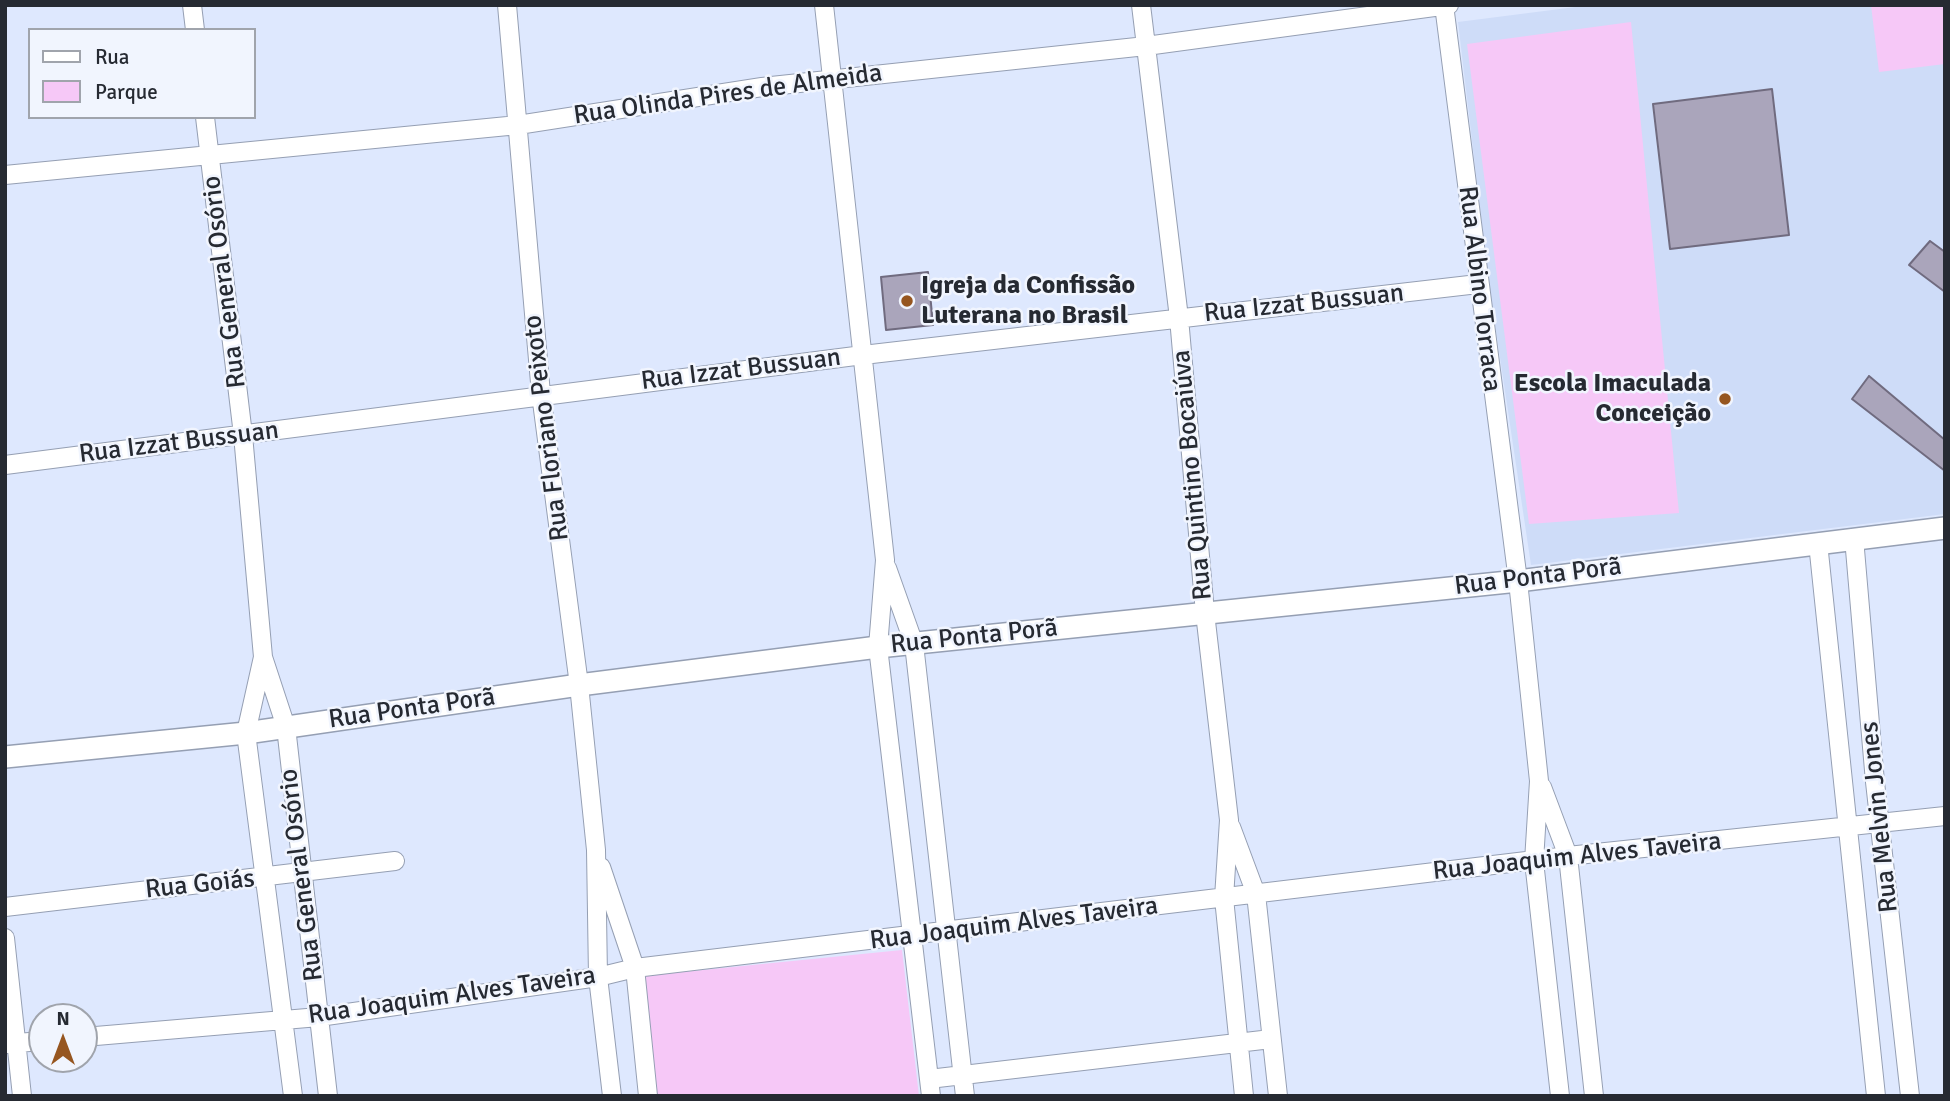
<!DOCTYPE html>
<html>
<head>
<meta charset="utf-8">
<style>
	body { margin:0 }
	#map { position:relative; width:1950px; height:1101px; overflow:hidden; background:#dee8fe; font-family:Signika,sans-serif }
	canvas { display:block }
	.frame { position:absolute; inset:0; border:7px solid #262a32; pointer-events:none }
	.legend { position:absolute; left:28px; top:28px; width:228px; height:91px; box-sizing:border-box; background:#f1f5fe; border:2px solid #a0a4ac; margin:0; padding:9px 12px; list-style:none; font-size:21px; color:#262a32 }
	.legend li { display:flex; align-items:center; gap:14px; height:35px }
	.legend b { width:35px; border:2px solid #a0a4ac }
	.north { position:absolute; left:28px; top:1003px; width:70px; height:70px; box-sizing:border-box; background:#f1f5fe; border:2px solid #a0a4ac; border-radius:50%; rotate:0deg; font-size:19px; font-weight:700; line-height:28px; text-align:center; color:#262a32 }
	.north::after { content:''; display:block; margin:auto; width:24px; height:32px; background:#965620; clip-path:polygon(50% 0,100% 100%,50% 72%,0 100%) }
</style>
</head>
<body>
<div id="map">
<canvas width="1950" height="1101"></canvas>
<div class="frame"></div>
<ul class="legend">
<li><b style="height:9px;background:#fff"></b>Rua</li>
<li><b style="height:19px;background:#f6c8f7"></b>Parque</li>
</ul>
<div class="north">N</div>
</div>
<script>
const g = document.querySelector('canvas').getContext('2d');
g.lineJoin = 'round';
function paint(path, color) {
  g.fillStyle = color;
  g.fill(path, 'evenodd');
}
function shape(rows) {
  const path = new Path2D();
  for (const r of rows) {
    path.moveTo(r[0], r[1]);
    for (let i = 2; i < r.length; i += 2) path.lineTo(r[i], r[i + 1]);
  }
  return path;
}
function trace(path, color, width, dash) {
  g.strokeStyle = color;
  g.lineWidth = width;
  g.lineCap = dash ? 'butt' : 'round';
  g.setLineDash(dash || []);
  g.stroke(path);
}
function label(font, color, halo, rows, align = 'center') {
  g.font = font + ' Signika,sans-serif';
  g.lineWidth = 5;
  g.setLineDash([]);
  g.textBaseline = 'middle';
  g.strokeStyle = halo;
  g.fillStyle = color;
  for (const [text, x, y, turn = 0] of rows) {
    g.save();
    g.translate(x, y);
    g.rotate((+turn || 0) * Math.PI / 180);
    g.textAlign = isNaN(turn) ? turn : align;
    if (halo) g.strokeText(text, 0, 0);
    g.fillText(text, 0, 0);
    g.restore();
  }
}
paint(shape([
	[1591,5,1945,5,1945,514,1531,565,1489,284,1458,22]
]), '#cedcf8');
paint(shape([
	[1871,5,1945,5,1945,64,1879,72],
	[1631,22,1679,513,1529,524,1467,44],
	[902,950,919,1096,655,1096,643,976]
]), '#f6c8f7');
const building = shape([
	[1772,89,1789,235,1670,249,1653,104,1772,89],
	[1930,241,1945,252,1945,292,1909,265,1930,241],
	[928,272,933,325,886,330,881,277,928,272],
	[1869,376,1945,440,1945,471,1852,399,1869,376]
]);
paint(building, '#aaa5bb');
trace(building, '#706b7f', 2);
const minor = shape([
	[192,5,195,30],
	[507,5,541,394,579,685,596,850,598,977,612,1096],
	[824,5,885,560,878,647,931,1096],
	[1141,5,1179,318,1205,613,1229,820,1224,898,1244,1096],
	[1444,5,1518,581,1539,781,1534,861,1560,1096],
	[205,117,243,435,263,657,286,727,328,1096],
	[5,175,518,125,762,87,1146,46,1449,5],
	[5,465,863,355,1478,284],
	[1854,538,1875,782,1910,1096],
	[1818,543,1876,1096],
	[887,568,914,644,965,1096],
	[263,657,246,733,293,1096],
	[1542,787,1568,856,1594,1096],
	[1231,827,1256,894,1278,1096],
	[601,867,635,968,648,1096],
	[5,907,395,861],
	[5,938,22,1096],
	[84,1037,319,1017,598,977,635,968,1568,856,1945,816],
	[5,1044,42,1041],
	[929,1079,1271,1039]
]);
const tertiary = shape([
	[5,757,246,733,579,685,878,647,1518,581,1945,528]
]);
trace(minor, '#959fb3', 20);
trace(tertiary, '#959fb3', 24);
trace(minor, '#fff', 18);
trace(tertiary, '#fff', 21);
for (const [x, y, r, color] of [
	[907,301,7,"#965620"],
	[1725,399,7,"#965620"]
]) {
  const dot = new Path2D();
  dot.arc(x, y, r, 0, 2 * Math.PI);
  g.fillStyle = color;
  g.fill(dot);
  trace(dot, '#f1f5fe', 2.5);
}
label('26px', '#262a32', '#f1f5fe', [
	["Rua Olinda Pires de Almeida",728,95,-8],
	["Rua General Osório",225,282,-97],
	["Rua Albino Torraca",1479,289,83],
	["Rua Izzat Bussuan",1304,304,-6],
	["Rua Izzat Bussuan",741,370,-7],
	["Rua Floriano Peixoto",547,428,-97],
	["Rua Izzat Bussuan",179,443,-7],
	["Rua Quintino Bocaiúva",1193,475,-95],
	["Rua Ponta Porã",1538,577,-7],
	["Rua Ponta Porã",974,637,-6],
	["Rua Ponta Porã",412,709,-8],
	["Rua Melvin Jones",1880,817,-96],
	["Rua Joaquim Alves Taveira",1577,857,-6],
	["Rua General Osório",302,875,-97],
	["Rua Goiás",200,885,-6],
	["Rua Joaquim Alves Taveira",1014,924,-7],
	["Rua Joaquim Alves Taveira",452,996,-8]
]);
label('bold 26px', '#262a32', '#f1f5fe', [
	["Igreja da Confissão",921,286],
	["Luterana no Brasil",921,316],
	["Escola Imaculada",1711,384,"right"],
	["Conceição",1711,414,"right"]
], 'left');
</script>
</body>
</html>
